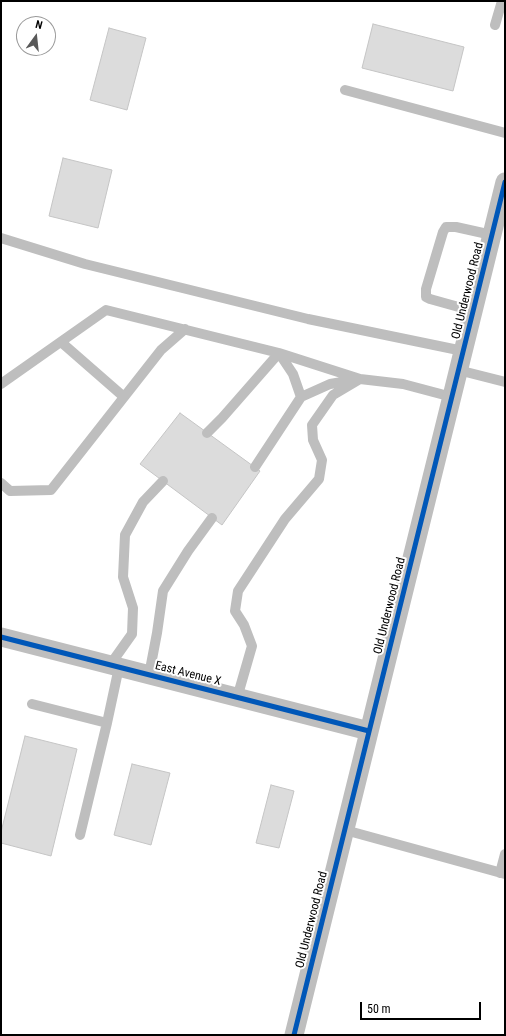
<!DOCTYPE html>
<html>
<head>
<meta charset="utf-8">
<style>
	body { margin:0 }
	#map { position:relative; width:506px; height:1036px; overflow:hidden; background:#fff; font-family:"Roboto Condensed",sans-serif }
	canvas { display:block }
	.frame { position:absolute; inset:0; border:2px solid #000; pointer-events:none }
	.north { position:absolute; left:16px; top:16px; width:40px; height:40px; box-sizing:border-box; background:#fff; border:1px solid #999; border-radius:50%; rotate:15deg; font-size:11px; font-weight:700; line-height:16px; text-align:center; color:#000 }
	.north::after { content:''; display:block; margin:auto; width:14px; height:18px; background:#595959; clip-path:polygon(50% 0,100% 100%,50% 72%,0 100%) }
	.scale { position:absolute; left:360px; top:1002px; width:121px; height:18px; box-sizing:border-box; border:2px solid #000; border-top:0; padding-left:5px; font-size:12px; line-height:14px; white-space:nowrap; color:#000; -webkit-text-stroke:3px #fff; paint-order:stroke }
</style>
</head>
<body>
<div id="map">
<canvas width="506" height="1036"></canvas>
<div class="frame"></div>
<div class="north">N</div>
<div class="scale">50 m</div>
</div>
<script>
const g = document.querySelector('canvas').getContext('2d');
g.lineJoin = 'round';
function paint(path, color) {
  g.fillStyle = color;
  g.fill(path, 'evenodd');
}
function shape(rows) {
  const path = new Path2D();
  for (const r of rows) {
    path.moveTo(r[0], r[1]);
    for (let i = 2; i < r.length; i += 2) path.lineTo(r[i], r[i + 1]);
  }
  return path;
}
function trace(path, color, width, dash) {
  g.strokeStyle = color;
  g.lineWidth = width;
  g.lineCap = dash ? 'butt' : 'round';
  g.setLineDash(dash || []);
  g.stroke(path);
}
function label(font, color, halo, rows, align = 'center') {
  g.font = font + ' "Roboto Condensed",sans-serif';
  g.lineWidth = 4;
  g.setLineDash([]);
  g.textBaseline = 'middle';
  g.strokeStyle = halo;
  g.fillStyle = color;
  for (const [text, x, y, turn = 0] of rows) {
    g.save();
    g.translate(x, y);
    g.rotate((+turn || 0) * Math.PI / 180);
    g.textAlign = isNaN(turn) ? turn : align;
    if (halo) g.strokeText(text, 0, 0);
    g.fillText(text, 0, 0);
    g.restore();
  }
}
const building = shape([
	[373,24,464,47,453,91,362,68,373,24],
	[109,28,146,38,127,110,90,100,109,28],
	[63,158,112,170,98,228,49,216,63,158],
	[180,413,260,471,222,525,140,464,180,413],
	[25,736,77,749,51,856,1,843,1,832,25,736],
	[132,764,170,773,151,845,114,835,132,764],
	[271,785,294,791,279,848,256,843,271,785]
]);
paint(building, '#dcdcdc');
trace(building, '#c5c5c5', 1);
trace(shape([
	[495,25,502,1],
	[345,90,505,133],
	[1,238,85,264,308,319,463,351],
	[473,311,430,299,426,297,426,289,443,232,446,227,456,227,492,235],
	[61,342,124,397],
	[458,370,505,382],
	[1,384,106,310,279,353,360,379],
	[207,433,222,418,279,353,293,374,301,397],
	[255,467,301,397,330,384,354,380],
	[1,483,10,491,51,490,161,350,185,329],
	[110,665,132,634,133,608,123,577,125,535,143,502,163,481],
	[149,675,157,633,163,591,188,551,212,518],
	[237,698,252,646,244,625,235,611,238,591,285,519,319,479,322,460,313,440,312,425,333,395,360,379,403,384,452,397],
	[32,704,107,723,119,667],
	[345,830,505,874],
	[80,835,107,723],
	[500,873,505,854]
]), '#bebebe', 10);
trace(shape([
	[1,637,369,731],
	[294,1035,505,182]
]), '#bebebe', 19);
trace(shape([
	[1,637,369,731],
	[294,1035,505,182]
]), '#0057b8', 5);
label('12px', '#000', '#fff', [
	["Old Underwood Road",468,291,-76],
	["Old Underwood Road",390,606,-76],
	["East Avenue X",188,674,14],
	["Old Underwood Road",312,920,-76]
]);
</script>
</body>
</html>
